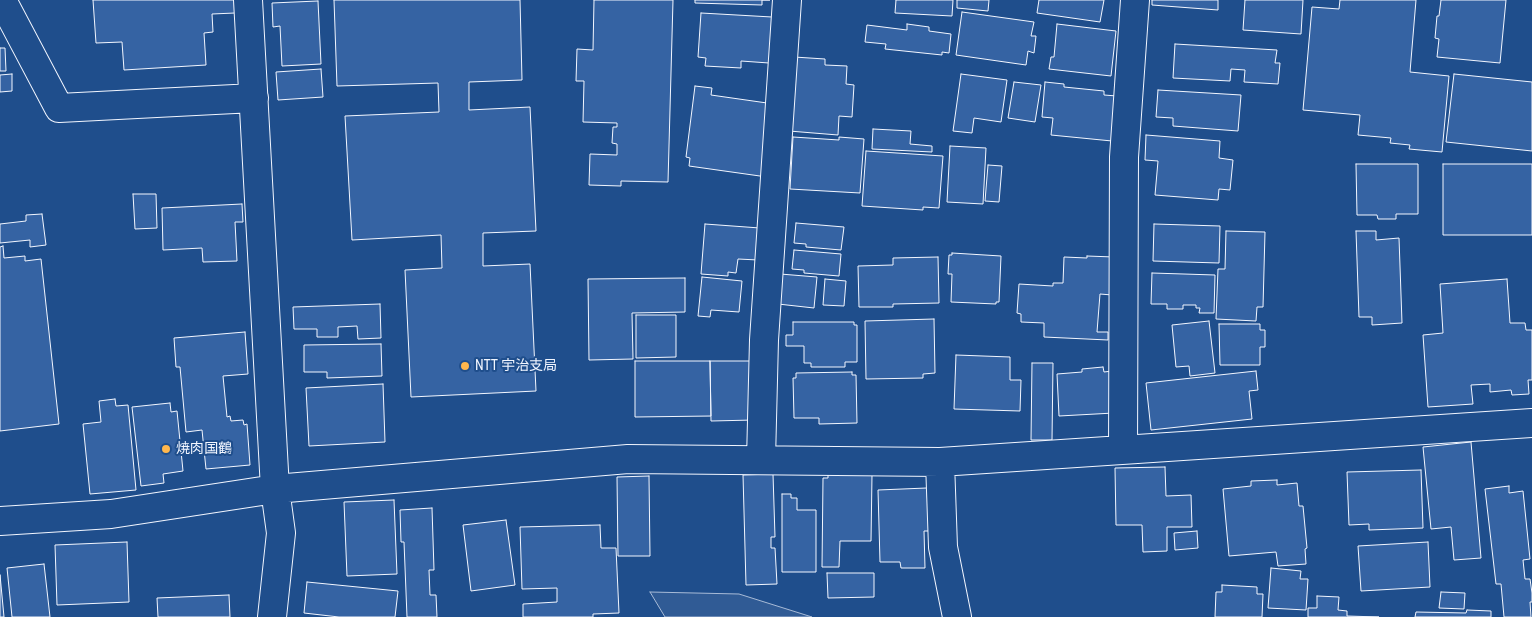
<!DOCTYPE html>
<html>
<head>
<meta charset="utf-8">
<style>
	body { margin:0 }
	canvas { display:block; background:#1f4e8c }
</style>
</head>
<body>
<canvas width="1532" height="617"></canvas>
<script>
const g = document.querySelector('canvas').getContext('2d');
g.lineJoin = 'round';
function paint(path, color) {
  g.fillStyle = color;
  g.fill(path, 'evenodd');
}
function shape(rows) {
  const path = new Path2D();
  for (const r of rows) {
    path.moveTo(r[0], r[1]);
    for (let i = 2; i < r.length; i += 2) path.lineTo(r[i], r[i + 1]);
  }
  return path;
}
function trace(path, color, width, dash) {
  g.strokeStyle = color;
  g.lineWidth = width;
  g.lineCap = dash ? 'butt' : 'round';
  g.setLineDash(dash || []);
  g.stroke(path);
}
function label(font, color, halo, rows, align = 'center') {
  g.font = font + ' "Roboto Condensed","Noto Sans JP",sans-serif';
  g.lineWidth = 4;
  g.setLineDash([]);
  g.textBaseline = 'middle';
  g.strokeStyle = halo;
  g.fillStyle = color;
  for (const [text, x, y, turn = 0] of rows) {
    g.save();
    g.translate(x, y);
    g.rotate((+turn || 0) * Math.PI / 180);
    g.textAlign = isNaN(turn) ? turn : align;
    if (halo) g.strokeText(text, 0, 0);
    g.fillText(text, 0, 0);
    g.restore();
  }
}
const built = shape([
	[650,592,739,594,812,617,665,617,650,592]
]);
paint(built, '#305b95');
trace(built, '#a8bbd7', 1);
const building = shape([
	[93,0,235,0,235,13,212,14,213,32,204,33,206,65,124,70,122,42,96,43,93,0],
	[334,0,520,0,522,80,469,82,469,110,530,107,536,231,483,233,483,266,530,264,536,391,411,397,405,270,442,268,441,235,352,240,345,116,439,112,438,83,337,86,334,0],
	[594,0,673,0,668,182,621,181,621,186,589,185,590,154,617,155,617,144,612,143,613,127,617,127,617,123,583,122,584,81,576,81,577,49,593,50,594,0],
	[695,0,770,0,762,0,762,5,695,3,695,0],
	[896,0,953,0,952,16,895,13,896,0],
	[957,0,989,0,988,11,957,8,957,0],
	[1039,0,1104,0,1100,22,1037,13,1039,0],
	[1152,0,1218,0,1218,10,1152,5,1152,0],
	[1245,0,1303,0,1301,34,1243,30,1245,0],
	[1340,0,1416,0,1410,72,1449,76,1442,152,1409,149,1410,145,1390,143,1391,138,1358,135,1360,115,1303,110,1312,7,1339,9,1340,0],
	[1441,0,1506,0,1500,63,1437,57,1439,39,1435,38,1437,16,1439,16,1441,0],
	[318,1,321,64,282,66,280,26,273,27,272,3,318,1],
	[962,12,1034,22,1031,36,1036,36,1034,53,1028,51,1026,65,956,55,962,12],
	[701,13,772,17,769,63,741,61,741,68,705,66,706,58,698,57,701,13],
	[907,24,929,27,929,31,951,34,949,53,942,52,942,55,885,49,886,44,865,42,867,25,907,30,907,24],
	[1057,24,1116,31,1111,76,1049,69,1051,57,1054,57,1057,24],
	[1175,44,1277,50,1275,63,1280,63,1278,84,1244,82,1245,70,1231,69,1230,81,1173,78,1175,44],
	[0,48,5,48,6,71,0,71,0,48],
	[794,57,825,59,825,65,847,66,846,84,854,85,852,117,839,116,838,135,789,131,794,57],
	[321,69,323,97,278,100,276,72,321,69],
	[12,74,12,91,0,92,0,75,12,74],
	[961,74,1007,80,1001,122,974,118,972,133,953,131,961,74],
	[1454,74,1532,82,1532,151,1446,142,1454,74],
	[1014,82,1041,85,1035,122,1008,118,1014,82],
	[1045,82,1064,84,1064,87,1104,91,1104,95,1117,96,1112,141,1051,135,1053,118,1042,117,1045,82],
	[695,86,712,88,711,95,767,103,765,120,774,121,767,177,689,166,690,158,686,157,695,86],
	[1158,90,1241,95,1238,131,1173,126,1173,118,1156,117,1158,90],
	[873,129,911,131,910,144,932,146,932,152,872,149,873,129],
	[1146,135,1220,141,1219,158,1233,160,1230,190,1219,189,1218,200,1155,195,1158,161,1145,160,1146,135],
	[793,137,839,140,839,137,864,139,860,193,790,189,793,137],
	[950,146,986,148,983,204,947,202,950,146],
	[866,151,943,156,939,208,923,207,923,210,862,206,866,151],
	[1356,164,1418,164,1418,214,1396,214,1396,219,1378,219,1377,215,1357,215,1356,164],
	[1443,164,1532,164,1532,235,1443,235,1443,164],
	[988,165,1002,166,999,202,985,201,988,165],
	[133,194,156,194,157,228,135,229,133,194],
	[242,204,243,222,235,222,237,261,203,262,202,248,163,250,162,208,242,204],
	[42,214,46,245,30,247,30,240,0,243,0,224,26,221,26,215,42,214],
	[796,223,844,227,841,250,806,247,806,244,794,243,796,223],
	[705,224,760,228,758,260,738,259,736,273,728,272,728,276,701,274,705,224],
	[1154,224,1220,226,1219,263,1153,261,1154,224],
	[1226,231,1265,232,1263,307,1257,307,1256,321,1216,319,1218,269,1225,269,1226,231],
	[1356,231,1376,231,1376,240,1399,238,1402,323,1372,325,1372,317,1359,317,1356,231],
	[3,246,4,258,25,256,25,261,41,259,59,424,0,431,0,247,3,246],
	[794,250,841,254,839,276,804,273,804,270,792,269,794,250],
	[952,253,1001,256,999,302,996,302,996,304,951,302,952,274,948,274,949,255,952,255,952,253],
	[1087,256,1114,257,1112,295,1100,294,1097,332,1108,332,1108,340,1044,337,1044,323,1021,322,1021,314,1017,313,1019,284,1053,286,1053,283,1063,283,1064,257,1087,258,1087,256],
	[938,257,939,303,893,304,893,307,859,307,858,266,893,265,893,258,938,257],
	[1152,273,1215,275,1214,313,1199,313,1200,308,1196,308,1196,305,1183,305,1183,309,1167,309,1167,304,1151,304,1152,273],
	[780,274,817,277,814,308,778,304,780,274],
	[702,277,742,281,739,312,711,310,710,317,698,316,702,277],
	[685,278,685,312,632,313,633,359,589,360,588,279,685,278],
	[825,279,846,281,844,306,823,305,825,279],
	[1507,279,1510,323,1525,323,1526,330,1532,330,1532,380,1528,380,1529,394,1512,395,1511,390,1490,392,1490,384,1471,385,1473,404,1428,407,1423,335,1443,333,1440,284,1507,279],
	[380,304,381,338,358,339,357,326,338,327,338,337,317,337,317,329,294,329,293,307,380,304],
	[636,315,676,315,676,357,636,358,636,315],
	[934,319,935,373,923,374,923,378,866,379,865,321,934,319],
	[1209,321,1215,373,1190,376,1189,366,1176,367,1172,325,1209,321],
	[793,322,854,322,854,325,857,325,857,362,845,362,845,367,811,367,811,363,804,363,804,346,786,346,786,335,793,335,793,322],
	[1219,324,1260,324,1260,330,1265,330,1265,347,1260,347,1260,365,1220,365,1219,324],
	[245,332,248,374,223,376,227,417,230,416,231,421,243,420,244,425,247,424,250,465,206,469,202,430,186,432,180,367,176,367,174,338,245,332],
	[381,344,382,376,327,378,327,372,304,372,304,345,381,344],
	[956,355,1010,357,1010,380,1021,380,1020,411,954,409,956,355],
	[635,361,710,361,711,416,635,417,635,361],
	[710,361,754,361,754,420,711,421,710,361],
	[1032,363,1053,363,1052,440,1031,440,1032,363],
	[1103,367,1104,372,1112,371,1114,413,1059,416,1057,374,1082,372,1082,369,1103,367],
	[1256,371,1258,390,1249,391,1252,419,1151,430,1146,383,1256,371],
	[852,372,852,375,856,375,857,423,819,424,819,418,794,418,793,378,796,378,796,373,852,372],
	[383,384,385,442,309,446,306,388,383,384],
	[115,399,116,406,128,405,136,490,90,494,83,424,101,422,99,401,115,399],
	[170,403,171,412,177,411,183,471,163,474,164,483,141,486,132,407,170,403],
	[1471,442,1481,558,1454,560,1451,527,1431,529,1423,447,1471,442],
	[1165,467,1166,496,1191,495,1192,527,1167,527,1167,551,1143,552,1142,525,1116,525,1115,468,1165,467],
	[1421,470,1423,528,1369,530,1369,524,1349,525,1347,472,1421,470],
	[773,474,775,537,771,537,771,548,775,548,777,584,746,585,743,475,773,474],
	[828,474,872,475,871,541,840,541,839,567,822,567,823,478,828,478,828,474],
	[649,476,650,556,618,556,617,477,649,476],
	[1277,480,1277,485,1297,483,1299,506,1303,506,1307,548,1305,549,1306,564,1278,566,1276,552,1229,556,1223,489,1251,486,1251,481,1277,480],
	[1509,486,1509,493,1523,491,1530,559,1523,560,1525,579,1530,579,1532,593,1532,602,1530,602,1531,617,1504,617,1501,584,1496,584,1485,489,1509,486],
	[927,488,929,531,924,531,925,568,901,568,900,562,880,562,878,490,927,488],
	[782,494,791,494,791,498,797,498,797,510,816,510,816,572,782,572,782,494],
	[394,500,397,574,347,576,344,502,394,500],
	[432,508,434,570,429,570,430,595,436,595,437,617,407,617,404,542,401,542,400,510,432,508],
	[506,520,515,585,471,591,463,525,506,520],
	[600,525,601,548,616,548,619,613,593,614,593,617,523,617,523,604,557,602,557,588,522,589,520,527,600,525],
	[1197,531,1198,548,1175,550,1174,533,1197,531],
	[127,542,129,602,57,605,55,545,127,542],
	[1428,542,1430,587,1361,591,1358,546,1428,542],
	[44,564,50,617,12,617,7,568,44,564],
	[1271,568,1301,571,1300,579,1308,579,1306,610,1268,608,1271,568],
	[827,573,874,573,874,597,828,598,827,573],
	[0,575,4,617,0,617,0,575],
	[307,582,398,591,395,617,339,617,304,613,307,582],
	[1222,585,1257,587,1257,594,1263,594,1262,617,1215,617,1216,592,1222,592,1222,585],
	[1441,592,1465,593,1464,609,1439,608,1441,592],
	[229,595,230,617,158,617,157,598,229,595],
	[1317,596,1339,597,1338,610,1347,611,1347,616,1379,617,1308,617,1308,608,1317,608,1317,596],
	[1467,610,1491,611,1491,617,1415,617,1416,612,1466,613,1467,610]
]);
paint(building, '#3563a3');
trace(building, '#f2f6ff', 1);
const minor = shape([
	[2,0,59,108,254,98],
	[248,0,275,489,281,533,272,617],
	[1123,450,1124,157,1135,0],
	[761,460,764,340,787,0],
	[940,462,943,547,957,617],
	[0,521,111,514,275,489,628,459,940,462,1532,423]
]);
trace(minor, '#f2f6ff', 30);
trace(minor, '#1f4e8c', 28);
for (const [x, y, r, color] of [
	[465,366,5,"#ffb74d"],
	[166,449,5,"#ffb74d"]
]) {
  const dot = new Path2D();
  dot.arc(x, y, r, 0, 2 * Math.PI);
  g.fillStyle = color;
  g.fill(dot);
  trace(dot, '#1f4e8c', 2);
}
label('14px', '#f2f6ff', '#1f4e8c', [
	["NTT 宇治支局",475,366],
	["焼肉国鶴",176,449]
], 'left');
</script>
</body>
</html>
